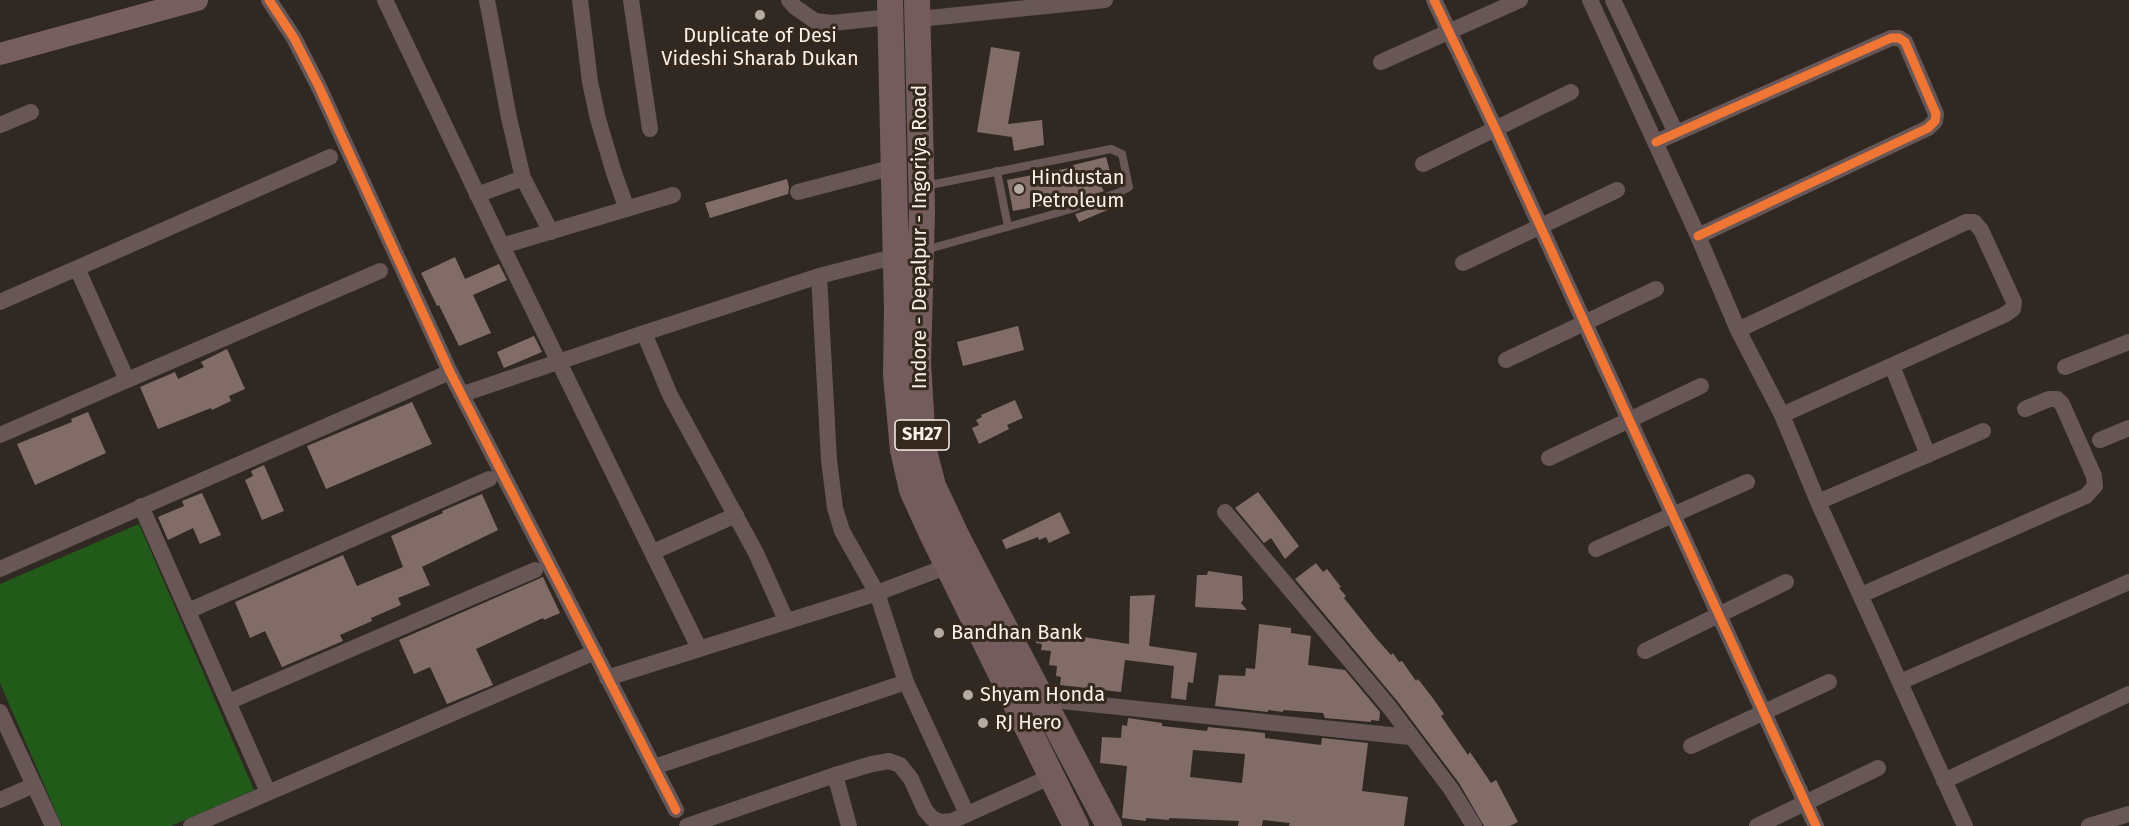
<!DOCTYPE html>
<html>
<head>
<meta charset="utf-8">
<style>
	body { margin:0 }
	canvas { display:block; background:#302923 }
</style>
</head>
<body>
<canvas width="2129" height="826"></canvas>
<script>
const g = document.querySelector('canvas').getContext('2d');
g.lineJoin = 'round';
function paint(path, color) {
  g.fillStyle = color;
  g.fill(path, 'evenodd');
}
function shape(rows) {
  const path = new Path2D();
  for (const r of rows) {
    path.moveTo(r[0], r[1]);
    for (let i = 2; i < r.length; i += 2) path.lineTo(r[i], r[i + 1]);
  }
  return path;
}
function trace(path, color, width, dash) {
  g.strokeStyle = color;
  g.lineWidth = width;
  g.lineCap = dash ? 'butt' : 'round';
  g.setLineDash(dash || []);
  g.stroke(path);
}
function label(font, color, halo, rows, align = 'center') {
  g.font = font + ' "Fira Sans",sans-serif';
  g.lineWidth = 6;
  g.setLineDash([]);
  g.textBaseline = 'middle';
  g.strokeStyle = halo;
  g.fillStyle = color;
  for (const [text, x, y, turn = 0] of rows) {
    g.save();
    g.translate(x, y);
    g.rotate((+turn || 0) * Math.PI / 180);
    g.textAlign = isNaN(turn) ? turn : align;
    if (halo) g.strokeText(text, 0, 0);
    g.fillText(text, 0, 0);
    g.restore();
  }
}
paint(shape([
	[139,524,254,790,171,826,62,826,0,683,0,584]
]), '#225a19');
paint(shape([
	[991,47,1020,52,1008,124,1042,120,1044,145,1014,151,1012,137,977,132],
	[1106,157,1113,183,1101,186,1104,191,1068,203,1067,201,1013,211,1007,180,1074,167,1073,165],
	[787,179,789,187,788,194,710,218,705,203],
	[1109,203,1112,208,1079,222,1075,214],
	[455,257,465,279,499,264,507,280,473,295,491,333,459,346,439,305,437,306,421,273],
	[1018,326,1024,350,963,366,957,342],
	[534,336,542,352,504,368,497,352],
	[227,349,245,389,229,396,231,401,212,410,211,408,158,429,140,387,175,372,178,379,204,367,201,362],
	[1015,400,1023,418,1007,425,1009,429,979,444,972,428,979,425,976,420,982,417,981,415],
	[412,402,432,444,326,489,307,446],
	[88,412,106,453,35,485,17,444,72,422,71,419],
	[264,465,284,511,262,520,245,480,253,476,251,471],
	[1258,492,1299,546,1285,559,1271,538,1264,543,1235,508],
	[202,493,221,535,200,544,193,528,168,540,158,517,184,506,182,501],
	[482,494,498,530,422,567,430,585,398,598,401,605,371,618,372,621,340,635,343,641,282,667,265,631,250,638,235,602,343,555,357,586,403,567,391,536,443,513,442,511],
	[1060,512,1070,533,1049,543,1046,537,1039,540,1038,537,1006,549,1002,540],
	[1316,563,1323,572,1327,569,1341,587,1339,588,1346,596,1344,598,1376,638,1391,655,1393,653,1399,662,1402,661,1416,681,1418,679,1432,697,1444,714,1441,716,1468,755,1470,752,1491,783,1496,780,1518,822,1510,826,1484,826,1459,783,1398,702,1295,579],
	[1208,571,1242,576,1243,600,1241,603,1247,610,1195,607,1197,575,1207,575],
	[543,577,560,613,544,620,543,618,476,649,493,685,447,704,430,667,414,674,399,640],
	[1155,595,1149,646,1197,653,1193,683,1188,682,1186,700,1171,698,1174,666,1125,660,1121,692,1060,685,1061,677,1056,676,1057,666,1049,665,1051,651,1041,650,1042,644,1036,643,1038,630,1129,644,1130,596],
	[1259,624,1291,628,1291,633,1311,636,1308,665,1345,670,1380,712,1379,721,1371,720,1371,722,1325,718,1323,713,1283,710,1283,712,1268,710,1268,712,1215,706,1219,675,1245,676,1246,668,1255,669],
	[1128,718,1162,723,1162,726,1207,731,1208,727,1265,733,1265,738,1321,745,1322,738,1368,743,1362,791,1408,797,1404,826,1289,826,1290,823,1263,820,1262,826,1238,826,1239,821,1169,818,1169,820,1146,818,1146,821,1122,818,1127,766,1100,763,1102,737,1121,738,1122,725,1127,726],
	[1193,750,1245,754,1242,783,1190,777]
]), '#826c67');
trace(shape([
	[997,171,1008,227],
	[925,186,1111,149,1122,154,1129,187,1120,192,1068,210,925,250]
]), '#695657', 8);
trace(shape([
	[269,0,294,38,319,87,450,372,676,810],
	[385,0,502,246,699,648],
	[487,0,509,118,523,178,551,232],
	[580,0,590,82,598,119,614,173,627,209],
	[631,0,650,129],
	[789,0,795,7,815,21,832,23,891,17],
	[1434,0,1496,130,1816,826],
	[1590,0,1698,236,1738,330,1782,415,1818,502,1965,826],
	[1613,0,1676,133],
	[919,19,1105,0],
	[1381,62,1520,0],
	[0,125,31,112],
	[1656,142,1891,38,1899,38,1905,42,1936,114,1935,121,1928,128,1698,236],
	[1423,164,1571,92],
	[798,192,894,167],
	[477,195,523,178],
	[502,246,673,195],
	[1463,263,1617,190],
	[77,268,127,380],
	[819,276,829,460,835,508,842,531,877,593,906,682,967,814],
	[0,302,330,157],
	[1738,330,1966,222,1974,222,1981,230,2014,302,2013,309,2004,315,1782,415],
	[644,333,670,395,756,553,786,620],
	[1506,360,1656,289],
	[1892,366,1928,455],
	[2065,367,2129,342],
	[463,394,644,333,819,276,905,254],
	[0,435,380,271],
	[2100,440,2129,428],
	[1549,458,1701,386],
	[1818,502,1983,431],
	[141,506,268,792],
	[1225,512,1390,708,1451,789,1474,826],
	[1596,549,1747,482],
	[653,552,736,515],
	[0,569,450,372],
	[1861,595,2086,496,2095,486,2094,476,2062,404,2057,399,2049,399,2025,409],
	[188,611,489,479],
	[1645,651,1786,582],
	[607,678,877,593,948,566],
	[1900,682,2129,582],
	[1042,699,1410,737],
	[228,702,535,570],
	[0,712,53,826],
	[1691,746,1829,682],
	[654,767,906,682],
	[835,775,849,826],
	[1944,781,2129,694],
	[0,800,34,785],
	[191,826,595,652],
	[687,826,835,775,872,764,889,761,900,765,911,779,925,810,933,819,941,822,952,821,1052,776],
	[1757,826,1878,768],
	[2089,826,2129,814]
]), '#695657', 16);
trace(shape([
	[0,54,197,0]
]), '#775f60', 22);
trace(shape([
	[890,0,897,310,896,375,903,450,912,490,931,532,1076,826],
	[917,0,922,210,918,362,923,447,933,486,958,539,1109,826]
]), '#745c5d', 26);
trace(shape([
	[269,0,294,38,319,87,450,372,676,810],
	[1434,0,1496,130,1816,826],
	[1656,142,1891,38,1899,38,1905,42,1936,114,1935,121,1928,128,1698,236]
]), '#f07635', 9);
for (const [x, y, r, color] of [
	[760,15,6,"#b3aba4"],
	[1019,189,6,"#b3aba4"],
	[939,633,6,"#b3aba4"],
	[968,695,6,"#b3aba4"],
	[983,723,6,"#b3aba4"]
]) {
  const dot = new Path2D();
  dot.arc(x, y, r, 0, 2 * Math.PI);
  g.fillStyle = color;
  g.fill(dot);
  trace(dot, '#35291e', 2);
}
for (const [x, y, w] of [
	[922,435,54]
]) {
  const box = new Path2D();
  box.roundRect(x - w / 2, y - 15, w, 30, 4.5);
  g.fillStyle = '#35291e';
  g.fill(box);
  trace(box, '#faf1ea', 1.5);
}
label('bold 18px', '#faf1ea', null, [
	["SH27",922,435]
]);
label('20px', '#faf1ea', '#35291e', [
	["Duplicate of Desi",760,36,"center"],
	["Videshi Sharab Dukan",760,59,"center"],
	["Hindustan",1031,178],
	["Petroleum",1031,201],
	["Bandhan Bank",951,633],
	["Shyam Honda",980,695],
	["RJ Hero",995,723]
], 'left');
label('20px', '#faf1ea', '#35291e', [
	["Indore - Depalpur - Ingoriya Road",920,237,-90]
]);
</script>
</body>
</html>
